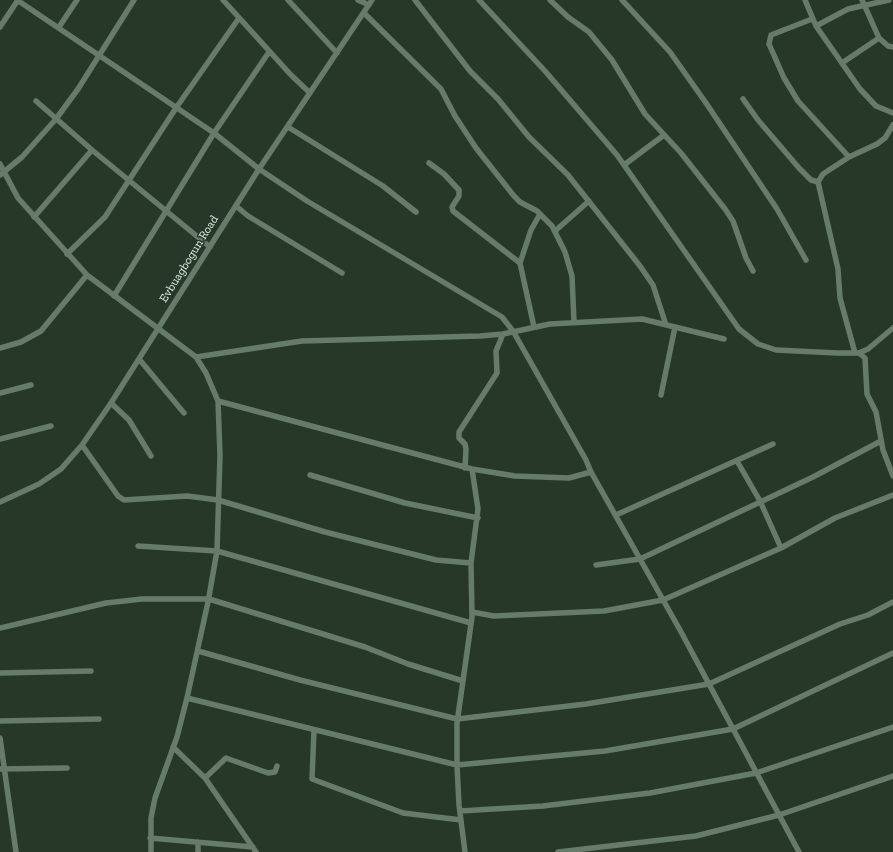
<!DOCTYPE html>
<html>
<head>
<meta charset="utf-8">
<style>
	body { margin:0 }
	canvas { display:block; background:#273828 }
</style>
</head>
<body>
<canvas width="893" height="852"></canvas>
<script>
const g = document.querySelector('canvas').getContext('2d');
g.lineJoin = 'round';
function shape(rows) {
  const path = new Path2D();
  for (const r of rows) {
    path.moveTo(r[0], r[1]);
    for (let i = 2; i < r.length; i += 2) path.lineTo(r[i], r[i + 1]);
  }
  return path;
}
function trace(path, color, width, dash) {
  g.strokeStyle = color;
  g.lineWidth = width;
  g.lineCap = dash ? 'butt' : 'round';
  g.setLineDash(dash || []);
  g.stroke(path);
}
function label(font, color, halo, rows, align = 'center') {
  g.font = font + ' "Zilla Slab",serif';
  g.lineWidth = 3;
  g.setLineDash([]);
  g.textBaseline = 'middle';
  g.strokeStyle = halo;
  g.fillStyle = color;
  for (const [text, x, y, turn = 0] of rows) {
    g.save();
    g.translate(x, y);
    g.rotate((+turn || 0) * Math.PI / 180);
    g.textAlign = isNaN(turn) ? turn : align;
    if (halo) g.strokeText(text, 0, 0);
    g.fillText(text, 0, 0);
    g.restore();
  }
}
trace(shape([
	[17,0,214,133,259,169,307,201,502,317,513,331,586,460,591,472,569,478,515,476,472,469,218,401],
	[223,0,291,75,310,93],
	[288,0,337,53],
	[358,0,369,5],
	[415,0,470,71,498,99,529,137,568,175,640,266,653,285,666,325],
	[479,0,545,71,617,155,739,329,758,344,776,350,837,353,859,353,868,349,893,328],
	[550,0,568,17,589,32,612,60,645,114,681,153,725,209,733,221,746,258,753,271],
	[622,0,670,52,706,103,777,209,806,260],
	[805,0,816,26,860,89,876,106,893,113],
	[862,0,879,38],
	[364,13,441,89,455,116,476,148,514,196,520,202,537,211,552,226,565,252,572,276,574,322],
	[812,19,771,35,769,44,784,78,798,101,849,157],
	[816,26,848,9,889,0],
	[0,27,18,0],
	[59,27,77,0],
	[842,63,879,38,888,46,893,47],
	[743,99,758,120,799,168,811,180,818,182],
	[36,101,92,150,210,247],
	[288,127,383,186,416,212],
	[429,163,444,174,459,190,459,196,452,207,453,211,520,263,534,327],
	[0,164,18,198,87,275,196,357,206,373,218,401,220,455,217,551,208,602,187,698,177,737,155,798,151,818,151,852],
	[624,165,664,135],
	[0,175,22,157,56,119,78,89,134,0],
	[236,206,248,216,342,273],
	[34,217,92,150],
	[555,231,589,201],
	[67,254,105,217,176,108,239,18],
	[520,263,531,230,540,214],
	[114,296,214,133,269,52],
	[0,348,21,342,41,331,87,275],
	[855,353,840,298,838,269,818,182,823,174,849,157,877,144,885,138,893,125],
	[859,353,865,358,867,394,876,412,883,450,893,476],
	[196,357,302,341,480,336,503,334,550,324,642,319,724,339],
	[139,359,184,413],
	[0,393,31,385],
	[661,395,675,327],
	[111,403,129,420,151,456],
	[0,439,51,426],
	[82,445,118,496,124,500,187,496,218,500,325,532,436,560,471,563],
	[737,461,760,501,781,548],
	[465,468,466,449,465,444,459,438,459,432,497,373,496,351,503,334],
	[591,472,680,630,799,852],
	[310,475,405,503,478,518],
	[0,502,39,484,61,469,82,445,111,403,259,169,372,0],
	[616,515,773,444],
	[138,546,217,551,471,623],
	[596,565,640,559,813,477,881,441],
	[472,612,494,616,604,611,663,600,781,548,835,518,893,495],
	[0,628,106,603,142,599,209,599,365,647,408,664,463,681],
	[198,651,300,680,457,719,586,704,709,684,840,624,868,615,893,602],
	[0,673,91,671],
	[187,698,457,765,457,723,472,617,471,563,478,509,472,469],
	[0,721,99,719],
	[314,730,312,779,403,813,461,820],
	[0,738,16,852],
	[173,747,205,778,256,852],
	[0,769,67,768],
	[205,778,226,758,268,773,275,772,277,766],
	[460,811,543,806,650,793,756,773,893,727],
	[150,838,253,847],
	[198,852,198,842],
	[465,852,459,805,457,765,605,751,733,729,893,653],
	[558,852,696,836,779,815,893,776]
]), '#677b69', 5.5);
label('12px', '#e2ede3', '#273828', [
	["Evbuagbogun Road",189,259,-58]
]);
</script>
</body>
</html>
